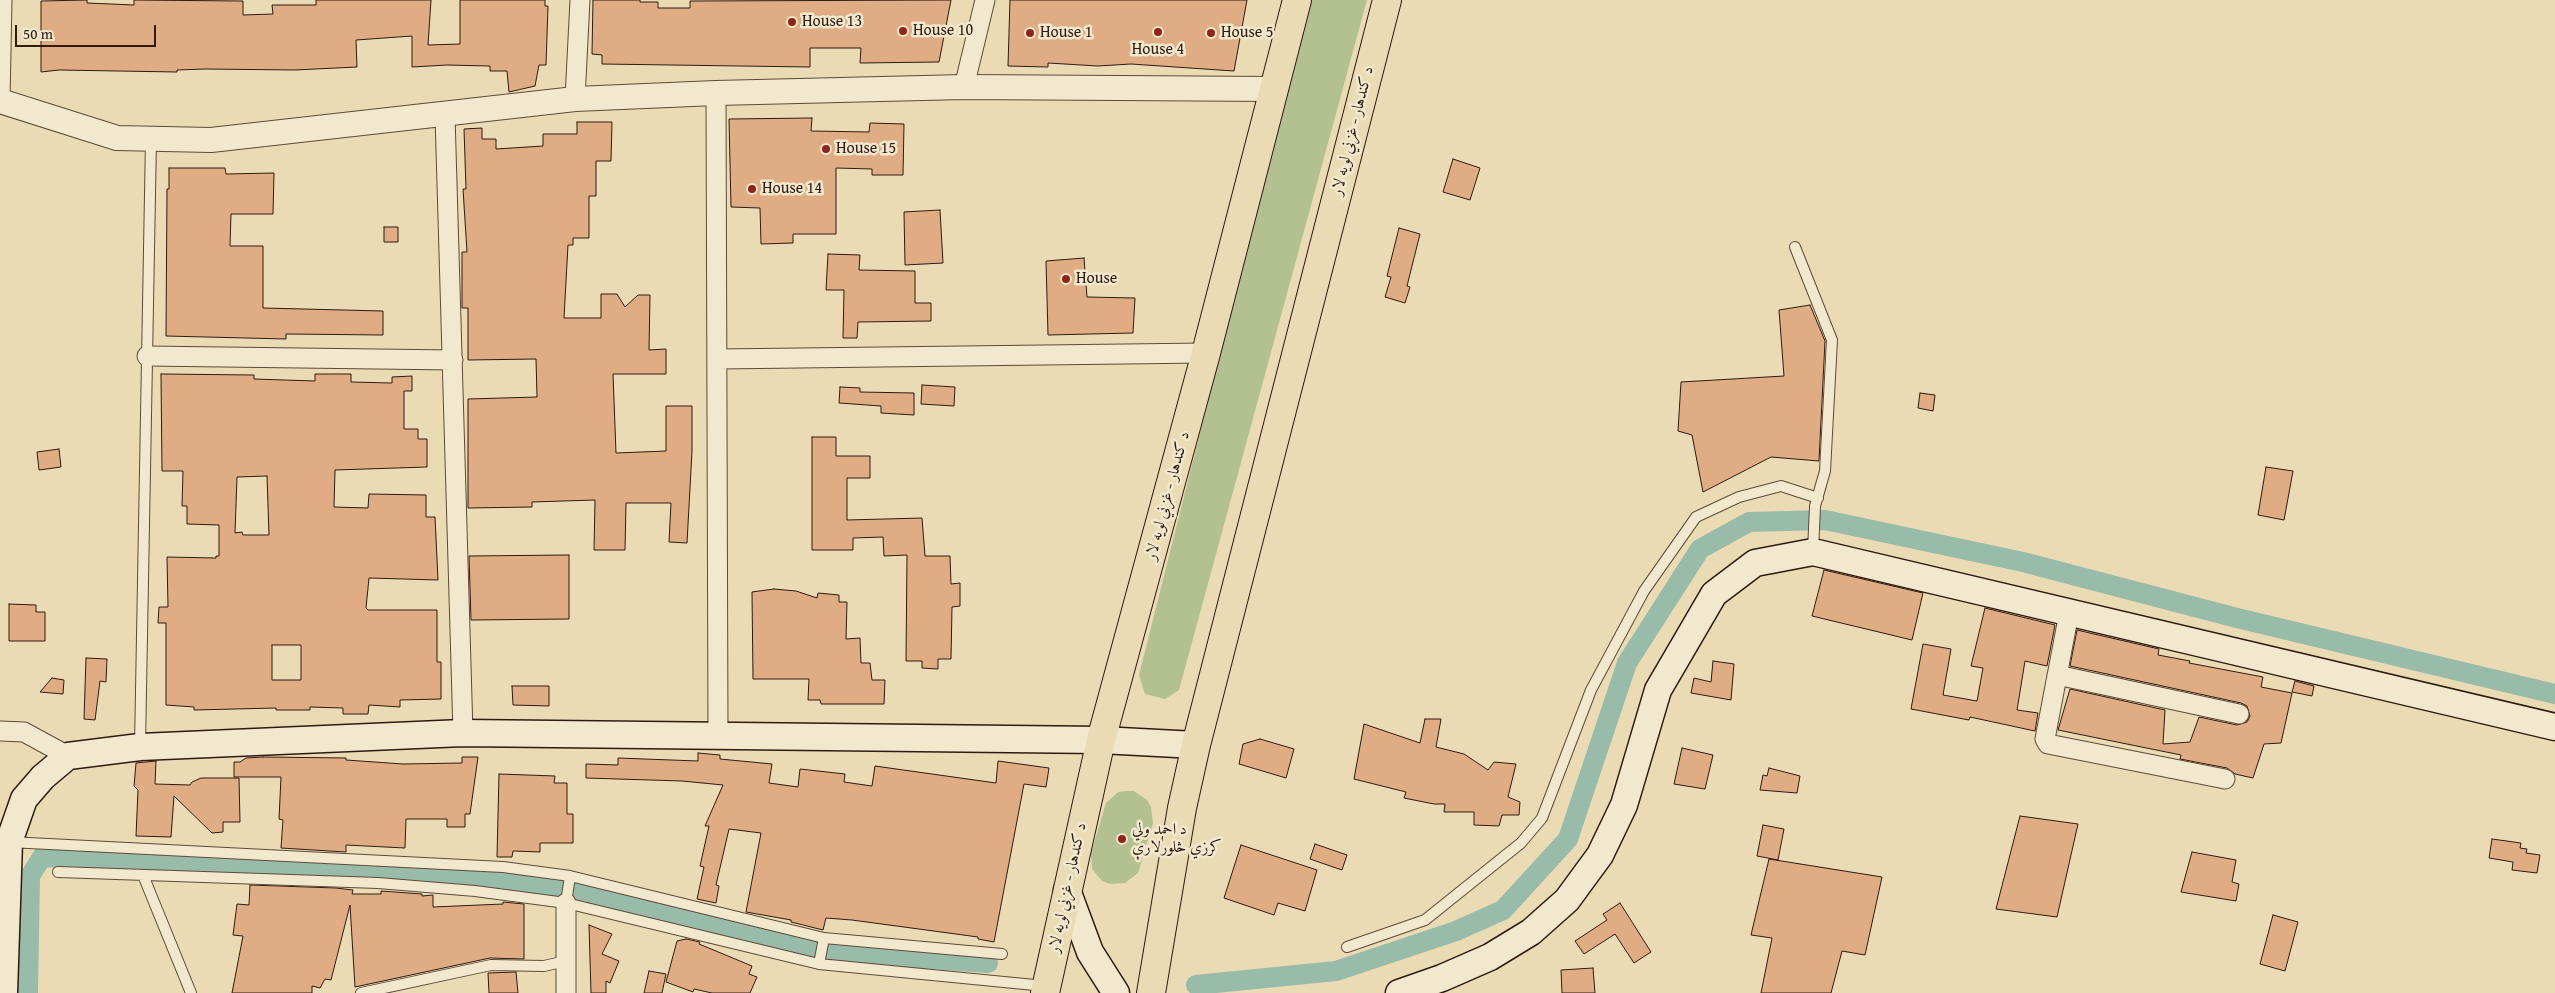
<!DOCTYPE html>
<html>
<head>
<meta charset="utf-8">
<style>
	body { margin:0 }
	#map { position:relative; width:2555px; height:993px; overflow:hidden; background:#ebdbb4; font-family:"Gentium Book Plus",serif }
	canvas { display:block }
	.scale { position:absolute; left:15px; top:25px; width:141px; height:22px; box-sizing:border-box; border:2px solid #2e1a11; border-top:0; padding-left:6px; font-size:15px; line-height:18px; white-space:nowrap; color:#2e1a11; -webkit-text-stroke:4px #f2e8ce; paint-order:stroke }
</style>
</head>
<body>
<div id="map">
<canvas width="2555" height="993"></canvas>
<div class="scale">50 m</div>
</div>
<script>
const g = document.querySelector('canvas').getContext('2d');
g.lineJoin = 'round';
function paint(path, color) {
  g.fillStyle = color;
  g.fill(path, 'evenodd');
}
function shape(rows) {
  const path = new Path2D();
  for (const r of rows) {
    path.moveTo(r[0], r[1]);
    for (let i = 2; i < r.length; i += 2) path.lineTo(r[i], r[i + 1]);
  }
  return path;
}
function trace(path, color, width, dash) {
  g.strokeStyle = color;
  g.lineWidth = width;
  g.lineCap = dash ? 'butt' : 'round';
  g.setLineDash(dash || []);
  g.stroke(path);
}
function label(font, color, halo, rows, align = 'center') {
  g.font = font + ' "Gentium Book Plus",Amiri,serif';
  g.lineWidth = 5;
  g.setLineDash([]);
  g.textBaseline = 'middle';
  g.strokeStyle = halo;
  g.fillStyle = color;
  for (const [text, x, y, turn = 0] of rows) {
    g.save();
    g.translate(x, y);
    g.rotate((+turn || 0) * Math.PI / 180);
    g.textAlign = isNaN(turn) ? turn : align;
    if (halo) g.strokeText(text, 0, 0);
    g.fillText(text, 0, 0);
    g.restore();
  }
}
paint(shape([
	[1309,0,1367,0,1179,690,1165,699,1145,694,1139,675],
	[1126,791,1134,791,1147,800,1151,807,1153,823,1138,873,1125,883,1110,884,1102,881,1092,869,1091,853,1106,803,1118,792]
]), '#b3c190');
trace(shape([
	[1196,985,1336,971,1456,931,1503,910,1568,839,1627,663,1700,549,1749,522,1825,520,2023,562,2237,618,2555,694],
	[28,993,30,876,42,857,503,879,609,899,840,953,988,963]
]), '#99bba9', 20);
const building = shape([
	[87,0,87,3,134,5,134,0,243,1,243,15,273,14,272,5,316,5,316,0,431,0,428,45,460,44,460,0,545,0,545,6,548,6,546,65,539,65,535,86,509,92,507,71,490,71,490,66,447,65,412,67,412,36,356,40,357,67,295,70,205,69,177,70,177,72,59,70,41,72,41,1,87,0],
	[593,0,640,0,640,2,658,2,658,8,690,8,690,1,951,0,939,62,860,63,861,48,810,48,810,67,602,64,602,55,592,54,593,0],
	[1010,0,1247,0,1234,71,1131,64,1098,66,1048,63,1048,67,1008,66,1010,0],
	[812,118,811,131,869,132,870,123,904,124,903,175,872,175,872,169,836,168,836,234,793,234,793,243,761,244,760,208,731,207,729,119,812,118],
	[577,122,612,122,611,161,596,161,596,196,589,196,589,238,573,238,573,245,568,245,564,318,601,318,601,294,617,294,625,307,638,295,650,295,649,350,666,349,666,374,613,374,616,453,666,451,666,406,692,406,692,451,687,543,669,542,671,503,626,503,625,550,594,550,595,500,532,502,532,507,468,508,468,399,537,397,536,359,468,360,468,308,462,308,462,252,467,252,463,189,466,189,464,129,482,128,482,139,496,139,496,149,543,146,543,134,577,134,577,122],
	[1453,159,1480,168,1470,200,1443,192,1453,159],
	[169,168,225,168,226,174,274,173,273,214,231,214,230,246,263,246,263,308,383,311,383,335,286,334,286,339,166,336,167,189,169,189,169,168],
	[940,210,943,263,905,265,904,212,940,210],
	[384,227,398,227,398,242,384,242,384,227],
	[1399,228,1420,234,1407,286,1410,287,1405,303,1385,297,1391,277,1387,276,1399,228],
	[828,254,860,255,859,270,915,271,915,303,931,303,931,321,858,322,857,338,843,338,844,290,826,290,828,254],
	[1084,258,1087,297,1135,298,1133,333,1048,335,1046,261,1084,258],
	[1810,305,1825,341,1819,461,1771,457,1703,492,1692,435,1678,431,1681,382,1784,376,1779,310,1810,305],
	[161,374,254,375,254,379,315,381,315,374,351,374,351,382,392,383,392,377,412,376,412,391,404,391,404,429,418,429,418,439,427,439,427,467,335,470,334,507,368,508,369,494,426,495,426,517,435,517,438,580,369,578,366,608,368,610,437,610,437,662,441,662,441,699,400,700,400,707,369,705,368,714,343,714,343,708,310,707,310,710,276,710,276,708,194,710,194,707,166,705,166,623,158,623,159,607,168,607,167,557,216,558,216,556,219,556,219,525,187,524,187,506,182,506,183,471,162,471,161,374],
	[267,476,269,535,243,535,242,532,235,533,237,477,267,476],
	[272,645,301,645,301,680,272,680,272,645],
	[922,385,955,387,954,406,921,404,922,385],
	[840,387,860,388,860,392,914,393,914,415,881,413,881,406,839,403,840,387],
	[1920,393,1935,395,1933,411,1918,408,1920,393],
	[812,437,836,437,836,456,870,456,870,478,847,478,847,520,922,518,925,556,950,556,951,584,960,583,960,606,952,607,951,659,938,659,938,669,922,668,922,661,906,661,907,555,884,556,883,537,853,538,853,550,812,550,812,437],
	[59,449,61,467,39,470,37,452,59,449],
	[2266,467,2293,471,2284,520,2258,515,2266,467],
	[569,555,569,619,471,620,469,556,569,555],
	[1824,570,1923,593,1912,640,1812,616,1824,570],
	[774,589,796,591,817,598,818,593,839,595,839,602,847,602,846,639,860,638,861,663,870,663,872,680,885,680,884,704,821,704,820,700,808,700,809,679,753,679,752,592,774,589],
	[9,604,36,605,36,612,45,612,45,641,9,641,9,604],
	[1985,608,2055,625,2047,666,2025,661,2017,710,2038,713,2035,731,1970,717,1969,720,1911,709,1923,644,1951,649,1943,695,1977,701,1983,668,1971,666,1985,608],
	[2077,630,2159,649,2158,655,2190,661,2189,663,2263,677,2261,687,2292,693,2281,743,2264,744,2253,778,2235,774,2227,768,2180,759,2181,755,2058,730,2070,689,2165,710,2163,744,2190,742,2199,717,2237,725,2247,722,2250,716,2247,706,2241,703,2070,666,2077,630],
	[86,658,107,659,106,682,100,681,95,720,84,719,86,658],
	[1713,661,1734,664,1731,700,1691,693,1694,678,1711,682,1713,661],
	[52,678,64,680,63,694,40,692,52,678],
	[2295,681,2314,686,2312,696,2292,692,2295,681],
	[512,686,549,686,549,706,513,705,512,686],
	[1425,719,1441,719,1436,747,1464,754,1488,770,1494,762,1516,764,1508,797,1520,802,1519,815,1502,815,1499,826,1474,825,1474,812,1444,812,1445,804,1434,804,1404,798,1406,792,1354,779,1364,724,1420,743,1425,719],
	[1260,739,1294,749,1286,778,1239,764,1243,744,1260,739],
	[1682,748,1713,755,1705,789,1674,784,1682,748],
	[698,753,720,755,720,759,772,764,769,783,798,787,800,769,845,774,844,782,872,786,875,766,996,783,998,761,1049,768,1046,787,1024,784,994,942,978,939,978,937,852,920,826,918,823,930,791,922,791,920,746,912,761,833,729,829,716,885,719,886,716,903,697,899,704,867,700,866,709,826,705,826,723,785,682,781,586,778,586,764,618,765,618,758,698,761,698,753],
	[263,757,346,758,346,760,403,764,462,763,462,757,478,757,470,814,465,814,465,827,447,827,447,819,406,819,405,848,346,845,346,852,281,848,283,820,279,819,281,777,234,777,234,762,240,762,246,758,263,757],
	[156,761,155,784,190,785,192,782,201,778,239,778,240,822,223,822,223,832,212,833,174,796,171,837,136,836,138,790,134,786,136,763,156,761],
	[1769,768,1800,776,1797,793,1760,790,1763,775,1767,776,1769,768],
	[499,774,555,776,554,783,567,783,567,814,573,814,573,843,540,843,540,852,513,851,512,857,497,857,499,774],
	[2020,816,2078,824,2057,917,1996,909,2020,816],
	[1763,825,1784,829,1778,860,1757,856,1763,825],
	[2492,839,2521,843,2520,848,2527,849,2526,853,2540,855,2537,873,2512,870,2513,862,2489,858,2492,839],
	[1315,844,1347,855,1342,870,1310,859,1315,844],
	[1241,845,1317,870,1305,911,1278,903,1274,915,1224,898,1241,845],
	[2192,852,2236,860,2232,882,2239,884,2236,901,2181,892,2192,852],
	[1769,859,1882,877,1865,955,1842,951,1831,993,1761,993,1772,938,1751,935,1769,859],
	[250,885,336,888,353,890,352,894,381,894,381,891,422,894,422,896,433,895,433,907,503,904,503,902,524,904,524,959,490,958,355,987,350,905,331,980,325,979,320,988,312,986,312,993,232,993,243,936,233,935,237,904,249,905,250,885],
	[1620,903,1651,952,1634,963,1615,934,1584,954,1575,941,1607,920,1603,914,1620,903],
	[2273,915,2298,922,2285,971,2260,964,2273,915],
	[589,925,612,934,602,954,619,961,610,983,606,981,606,993,591,993,589,925],
	[686,939,700,942,699,944,752,966,749,974,757,977,750,993,712,993,694,989,693,992,666,982,677,941,686,939],
	[1593,968,1595,993,1562,993,1561,970,1593,968],
	[649,971,666,974,662,993,644,993,649,971],
	[516,972,518,993,489,993,488,973,516,972]
]);
paint(building, '#dfac84');
trace(building, '#2e1a11', 1);
const service = shape([
	[1795,247,1832,340,1825,471,1815,506,1813,551],
	[140,746,151,139],
	[9,842,503,867,570,876,824,938,1002,954],
	[58,872,378,883,475,891,566,903,819,964,1045,986],
	[143,875,191,993],
	[566,903,570,876],
	[1347,947,1425,920,1521,843,1542,818,1591,690,1644,591,1696,517,1739,497,1781,486,1818,498],
	[819,964,824,938],
	[361,993,491,965,544,966,566,961]
]);
const minor = shape([
	[964,87,985,0],
	[716,93,718,734],
	[575,99,580,0],
	[0,101,2,0],
	[445,115,463,733],
	[147,356,453,360],
	[718,359,1206,353],
	[2069,613,2045,739,2048,744,2225,779],
	[2057,675,2239,714],
	[0,731,24,732,68,756],
	[566,993,566,903]
]);
const tertiary = shape([
	[0,101,117,138,211,140,575,99,716,93,964,87,1274,89]
]);
const secondary = shape([
	[1067,890,1090,952,1116,993],
	[4,993,9,842,24,799,43,777,68,756,140,747,463,733,1101,740,1196,745],
	[1399,993,1442,978,1490,957,1531,932,1567,900,1600,855,1624,805,1658,690,1714,594,1755,563,1813,552,2555,727]
]);
const trunk = shape([
	[1045,993,1101,740,1206,353,1297,0],
	[1151,993,1182,808,1196,745,1387,0]
]);
trace(service, '#5d4a3a', 12);
trace(minor, '#5d4a3a', 21);
trace(tertiary, '#5d4a3a', 26);
trace(secondary, '#2e1a11', 29);
trace(trunk, '#2e1a11', 30);
trace(service, '#f2e8ce', 10);
trace(minor, '#f2e8ce', 19);
trace(tertiary, '#f2e8ce', 24);
trace(secondary, '#f2e8ce', 26);
trace(trunk, '#ebdbb4', 28);
for (const [x, y, r, color] of [
	[792,22,5,"#8f2418"],
	[903,31,5,"#8f2418"],
	[1158,32,5,"#8f2418"],
	[1030,33,5,"#8f2418"],
	[1211,33,5,"#8f2418"],
	[826,149,5,"#8f2418"],
	[752,189,5,"#8f2418"],
	[1066,279,5,"#8f2418"],
	[1122,839,5,"#8f2418"]
]) {
  const dot = new Path2D();
  dot.arc(x, y, r, 0, 2 * Math.PI);
  g.fillStyle = color;
  g.fill(dot);
  trace(dot, '#f2e8ce', 2);
}
label('16px', '#2e1a11', '#f2e8ce', [
	["House 13",802,22],
	["House 10",913,31],
	["House 1",1040,33],
	["House 5",1221,33],
	["House 4",1158,50,"center"],
	["House 15",836,149],
	["House 14",762,189],
	["House",1076,279],
	["د احمد ولي",1132,830],
	["کرزي څلورلارې",1132,848]
], 'left');
label('16px', '#2e1a11', '#f2e8ce', [
	["د کندهار - غزني لويه لار",1353,131,-76],
	["د کندهار - غزني لويه لار",1168,496,-75],
	["د کندهار - غزني لويه لار",1068,888,-78]
]);
</script>
</body>
</html>
